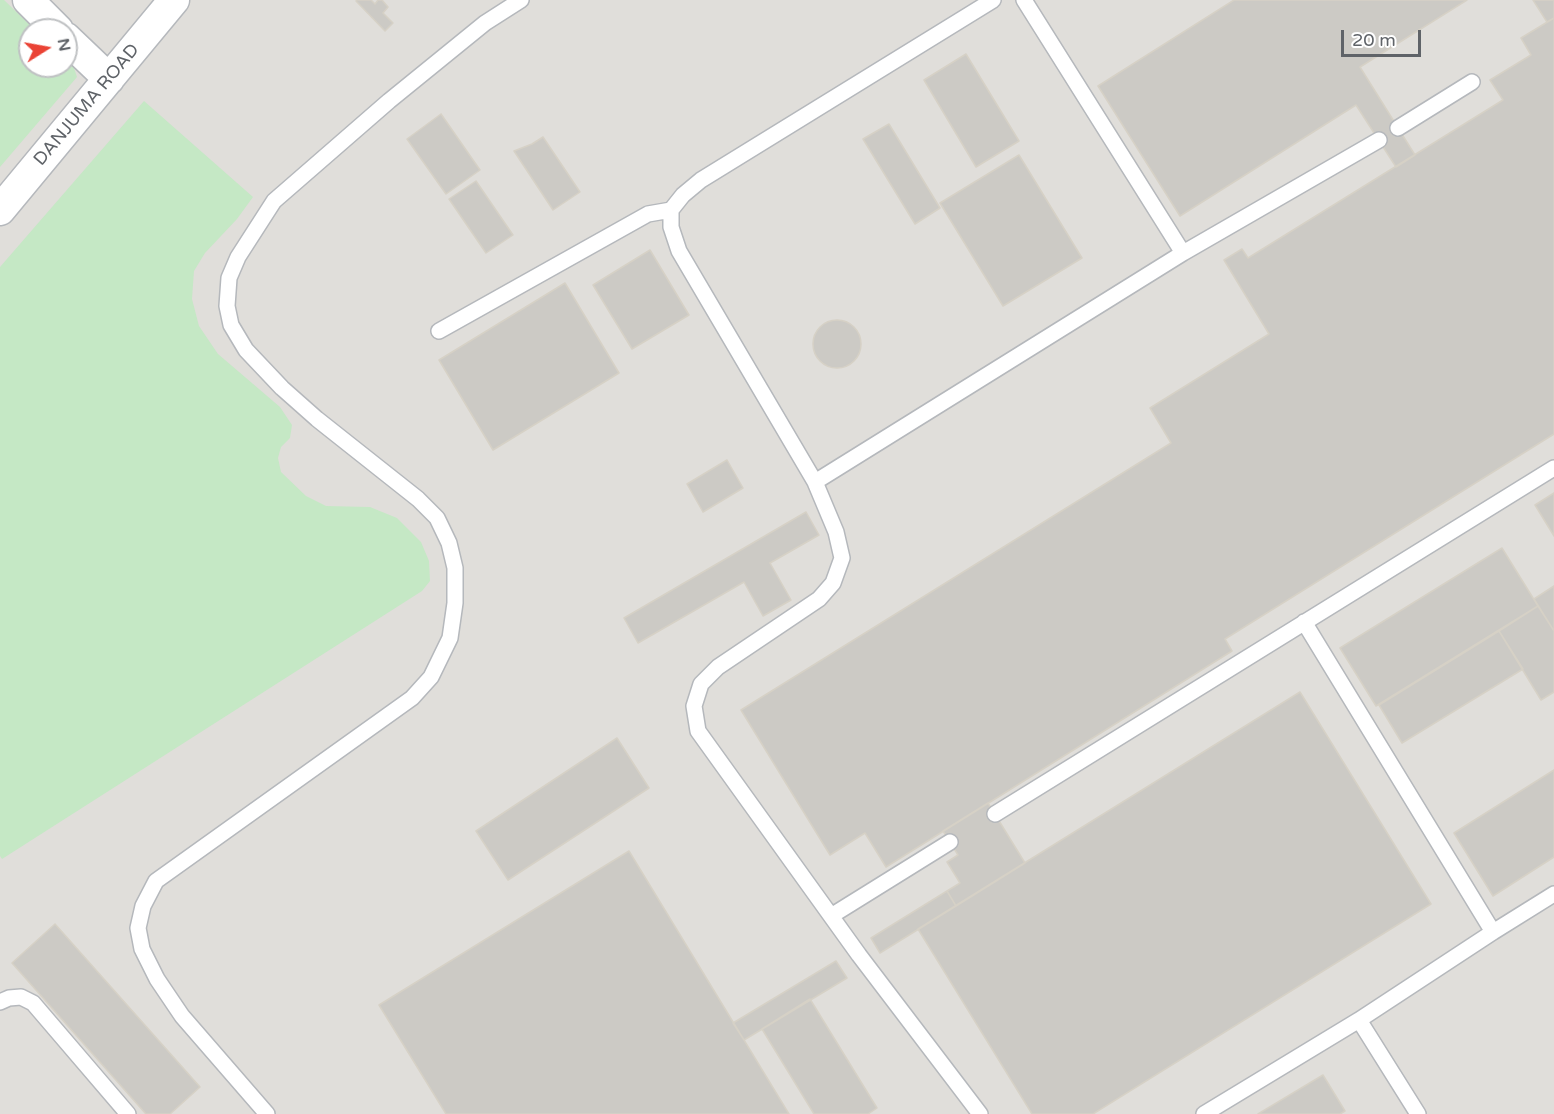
<!DOCTYPE html>
<html>
<head>
<meta charset="utf-8">
<style>
	body { margin:0 }
	#map { position:relative; width:1554px; height:1114px; overflow:hidden; background:#f1efe8; font-family:"Varela Round",sans-serif }
	canvas { display:block }
	.north { position:absolute; left:18px; top:18px; width:60px; height:60px; box-sizing:border-box; background:#fff; border:2px solid #bfc1c3; border-radius:50%; rotate:79deg; font-size:16px; font-weight:700; line-height:24px; text-align:center; color:#5f6368 }
	.north::after { content:''; display:block; margin:auto; width:21px; height:27px; background:#ea4335; clip-path:polygon(50% 0,100% 100%,50% 72%,0 100%) }
	.scale { position:absolute; left:1341px; top:30px; width:80px; height:27px; box-sizing:border-box; border:3px solid #5f6368; border-top:0; padding-left:8px; font-size:18px; line-height:21px; white-space:nowrap; color:#5f6368; -webkit-text-stroke:4px #fff; paint-order:stroke }
</style>
</head>
<body>
<div id="map">
<canvas width="1554" height="1114"></canvas>
<div class="north">N</div>
<div class="scale">20 m</div>
</div>
<script>
const g = document.querySelector('canvas').getContext('2d');
g.lineJoin = 'round';
function paint(path, color) {
  g.fillStyle = color;
  g.fill(path, 'evenodd');
}
function shape(rows) {
  const path = new Path2D();
  for (const r of rows) {
    if (r.length === 3) {
      path.moveTo(r[0] + r[2], r[1]);
      path.arc(r[0], r[1], r[2], 0, 2 * Math.PI);
      continue;
    }
    path.moveTo(r[0], r[1]);
    for (let i = 2; i < r.length; i += 2) path.lineTo(r[i], r[i + 1]);
  }
  return path;
}
function trace(path, color, width, dash) {
  g.strokeStyle = color;
  g.lineWidth = width;
  g.lineCap = dash ? 'butt' : 'round';
  g.setLineDash(dash || []);
  g.stroke(path);
}
function label(font, color, halo, rows, align = 'center') {
  g.font = font + ' "Varela Round",sans-serif';
  g.lineWidth = 4.5;
  g.setLineDash([]);
  g.textBaseline = 'middle';
  g.strokeStyle = halo;
  g.fillStyle = color;
  for (const [text, x, y, turn = 0] of rows) {
    g.save();
    g.translate(x, y);
    g.rotate((+turn || 0) * Math.PI / 180);
    g.textAlign = isNaN(turn) ? turn : align;
    if (halo) g.strokeText(text, 0, 0);
    g.fillText(text, 0, 0);
    g.restore();
  }
}
paint(shape([
	[0,0,1554,0,1554,1114,0,1114],
	[30,30,66,30,66,66,30,66]
]), '#e0deda');
paint(shape([
	[0,0,4,0,35,30,30,30,30,66,66,66,66,60,74,68,77,77,0,167],
	[144,101,253,197,237,219,205,253,194,271,192,299,199,326,218,354,280,407,292,425,290,438,281,447,278,458,281,472,306,496,326,506,370,507,397,518,421,542,429,561,430,581,422,591,2,859,0,856,0,267]
]), '#c5e8c5');
const building = shape([
	[357,0,371,0,375,4,378,0,382,0,388,7,383,13,393,23,385,31,356,1,357,0],
	[1234,0,1467,0,1360,67,1415,155,1396,167,1356,105,1180,216,1098,86,1234,0],
	[1533,0,1554,0,1554,18,1547,22,1533,0],
	[1554,18,1554,434,1225,639,1232,651,886,867,865,833,830,855,741,710,1171,443,1150,408,1269,334,1224,260,1242,249,1248,258,1503,100,1490,80,1531,55,1521,38,1554,18],
	[966,54,1019,141,976,167,924,80,966,54],
	[441,114,480,170,446,194,407,139,441,114],
	[889,124,940,208,915,224,863,139,889,124],
	[543,137,580,192,553,210,514,151,532,144,543,137],
	[1019,155,1082,258,1003,306,940,203,1019,155],
	[476,181,513,235,486,253,449,199,476,181],
	[650,250,689,315,632,349,593,285,650,250],
	[565,283,619,373,493,450,439,360,565,283],
	[837,344,24],
	[727,460,743,488,703,512,687,484,727,460],
	[1554,493,1554,536,1535,505,1554,493],
	[806,512,819,535,770,563,791,600,763,616,744,582,638,643,624,618,806,512],
	[1502,548,1538,606,1376,706,1340,648,1502,548],
	[1554,586,1554,631,1534,599,1554,586],
	[1538,606,1554,631,1554,692,1541,700,1499,631,1538,606],
	[1499,631,1523,669,1402,743,1379,705,1499,631],
	[1300,692,1431,904,1093,1114,1032,1114,918,929,1300,692],
	[617,738,649,788,508,880,476,831,617,738],
	[1554,770,1554,857,1493,896,1454,833,1554,770],
	[988,803,1025,863,956,906,947,891,960,883,947,862,958,855,943,831,988,803],
	[629,851,789,1114,446,1114,379,1005,629,851],
	[947,891,956,906,880,953,871,938,947,891],
	[55,924,200,1087,170,1114,146,1114,12,963,55,924],
	[836,961,847,978,744,1040,733,1023,836,961],
	[810,999,877,1108,868,1114,814,1114,762,1029,810,999],
	[1323,1075,1345,1111,1340,1114,1258,1114,1323,1075]
]);
paint(building, '#cccac5');
trace(building, '#d6d1c6', 1.5);
const lane = shape([
	[1024,0,1183,253],
	[1398,128,1472,82],
	[439,331,648,214,671,210],
	[815,482,1183,253,1379,140],
	[1304,622,1493,932],
	[995,814,1554,468],
	[831,916,950,842],
	[0,1002,9,998,21,997,33,1003,128,1114],
	[1359,1020,1418,1114],
	[267,1114,182,1016,157,979,142,949,138,928,143,906,156,881,412,698,431,677,450,638,455,603,455,568,449,543,437,518,418,499,317,419,282,388,246,350,231,325,227,306,229,278,238,257,274,201,389,101,485,23,521,0],
	[980,1114,859,955,698,731,694,706,701,684,718,667,819,599,833,583,842,558,836,532,815,482,679,251,671,227,671,210,683,195,701,180,993,0],
	[1204,1114,1359,1020,1493,932,1554,894]
]);
const street = shape([
	[28,0,58,30],
	[66,38,109,79],
	[0,210,174,0]
]);
trace(lane, '#b5b8bc', 18);
trace(street, '#b5b8bc', 33);
trace(lane, '#fff', 15);
trace(street, '#fff', 30);
label('18px', '#5f6368', '#fff', [
	["DANJUMA ROAD",87,105,-50]
]);
</script>
</body>
</html>
